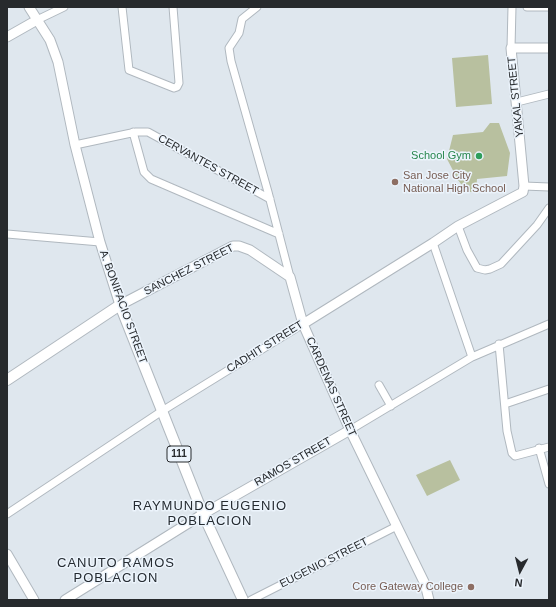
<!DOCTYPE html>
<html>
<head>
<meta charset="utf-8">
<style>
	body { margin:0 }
	#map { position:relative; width:556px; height:607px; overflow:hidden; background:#dfe7ee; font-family:Helvetica,sans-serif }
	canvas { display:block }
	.frame { position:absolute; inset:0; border:8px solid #272a2d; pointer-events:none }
	.north { position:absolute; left:500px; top:551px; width:40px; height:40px; -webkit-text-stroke:3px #ecf4fc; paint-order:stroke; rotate:187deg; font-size:11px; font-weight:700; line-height:16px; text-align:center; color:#272a2d }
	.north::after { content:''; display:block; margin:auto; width:14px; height:18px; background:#272a2d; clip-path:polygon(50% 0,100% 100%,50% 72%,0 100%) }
</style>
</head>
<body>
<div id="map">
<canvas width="556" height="607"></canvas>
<div class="frame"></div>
<div class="north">N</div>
</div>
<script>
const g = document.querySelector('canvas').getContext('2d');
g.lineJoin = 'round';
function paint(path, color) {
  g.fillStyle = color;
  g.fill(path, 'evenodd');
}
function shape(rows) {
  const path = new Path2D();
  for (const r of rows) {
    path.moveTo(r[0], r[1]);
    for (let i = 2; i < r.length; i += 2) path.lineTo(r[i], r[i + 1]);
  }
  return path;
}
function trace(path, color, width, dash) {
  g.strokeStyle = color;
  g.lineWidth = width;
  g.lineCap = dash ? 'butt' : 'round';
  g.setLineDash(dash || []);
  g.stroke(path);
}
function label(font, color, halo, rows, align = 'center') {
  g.font = font + ' Helvetica,sans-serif';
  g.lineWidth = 3;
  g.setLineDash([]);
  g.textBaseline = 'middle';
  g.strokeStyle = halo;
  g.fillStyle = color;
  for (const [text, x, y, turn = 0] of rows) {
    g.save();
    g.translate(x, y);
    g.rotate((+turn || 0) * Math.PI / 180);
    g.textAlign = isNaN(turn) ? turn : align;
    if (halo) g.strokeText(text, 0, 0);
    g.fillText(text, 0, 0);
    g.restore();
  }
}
paint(shape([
	[488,55,492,104,456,107,452,58],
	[490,123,499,123,510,153,507,176,477,179,476,192,467,192,458,180,447,159,453,135,483,132],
	[450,460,460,480,427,496,416,475]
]), '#b8c09f');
const street = shape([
	[122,7,129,70,174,88,177,87,179,83,173,7],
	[257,7,242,19,239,33,229,48,231,61,268,192,290,277],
	[527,7,549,7],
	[37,20,64,7],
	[511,48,512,7],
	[517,102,549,94],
	[133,132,144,172,151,179,279,234],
	[75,145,136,132,148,132,270,199],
	[524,186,549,187],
	[458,226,467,250,477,268,485,270,490,269,501,264,537,225,549,208],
	[7,234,100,242],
	[433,243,472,357],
	[499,344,507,431,512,453,515,456,549,447],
	[379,385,391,406],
	[505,404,549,389],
	[350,430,472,357,549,324],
	[539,448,549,484],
	[7,514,162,411,303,324],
	[251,600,397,526]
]);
const secondary = shape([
	[29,7,50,40,58,62,75,145,100,242,120,305,233,246,239,246,250,250,290,277,303,324,350,430,425,584,429,600],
	[7,37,37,20],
	[303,324,433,243,458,226,523,192,524,186,511,48,549,48],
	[7,554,34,600],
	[65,600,203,514,350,430]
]);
const primary = shape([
	[7,380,120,305,203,514,243,600]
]);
trace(street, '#b0b8bf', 9);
trace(secondary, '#b0b8bf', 11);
trace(primary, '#b0b8bf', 12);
trace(street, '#fff', 7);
trace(secondary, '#fff', 9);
trace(primary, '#fff', 10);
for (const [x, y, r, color] of [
	[479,156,4,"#2e9e5b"],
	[395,182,4,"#8d6e63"],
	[471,587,4,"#8d6e63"]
]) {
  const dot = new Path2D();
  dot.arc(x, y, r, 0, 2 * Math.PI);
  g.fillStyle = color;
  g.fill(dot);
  trace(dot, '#ecf4fc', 1.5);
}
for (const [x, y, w] of [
	[179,454,24]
]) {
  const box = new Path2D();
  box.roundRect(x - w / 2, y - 8, w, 16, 3);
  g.fillStyle = '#ecf4fc';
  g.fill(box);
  trace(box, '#272a2d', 1);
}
label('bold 10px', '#272a2d', null, [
	["111",179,454]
]);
label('11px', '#272a2d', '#ecf4fc', [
	["YAKAL STREET",516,97,-96],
	["CERVANTES STREET",208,165,29],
	["SANCHEZ STREET",189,270,-27],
	["A. BONIFACIO STREET",123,307,70],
	["CADHIT STREET",265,347,-32],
	["CARDENAS STREET",331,387,66],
	["RAMOS STREET",293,462,-30],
	["EUGENIO STREET",324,563,-27]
]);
label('11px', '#27864d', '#ecf4fc', [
	["School Gym",471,156]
], 'right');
label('11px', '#785e54', '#ecf4fc', [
	["San Jose City",403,176],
	["National High School",403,189],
	["Core Gateway College",463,587,"right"]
], 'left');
g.letterSpacing = '1px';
label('13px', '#252b31', '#ecf4fc', [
	["RAYMUNDO EUGENIO",210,506],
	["POBLACION",210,521],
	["CANUTO RAMOS",116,563],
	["POBLACION",116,578]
]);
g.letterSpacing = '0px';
</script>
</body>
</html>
